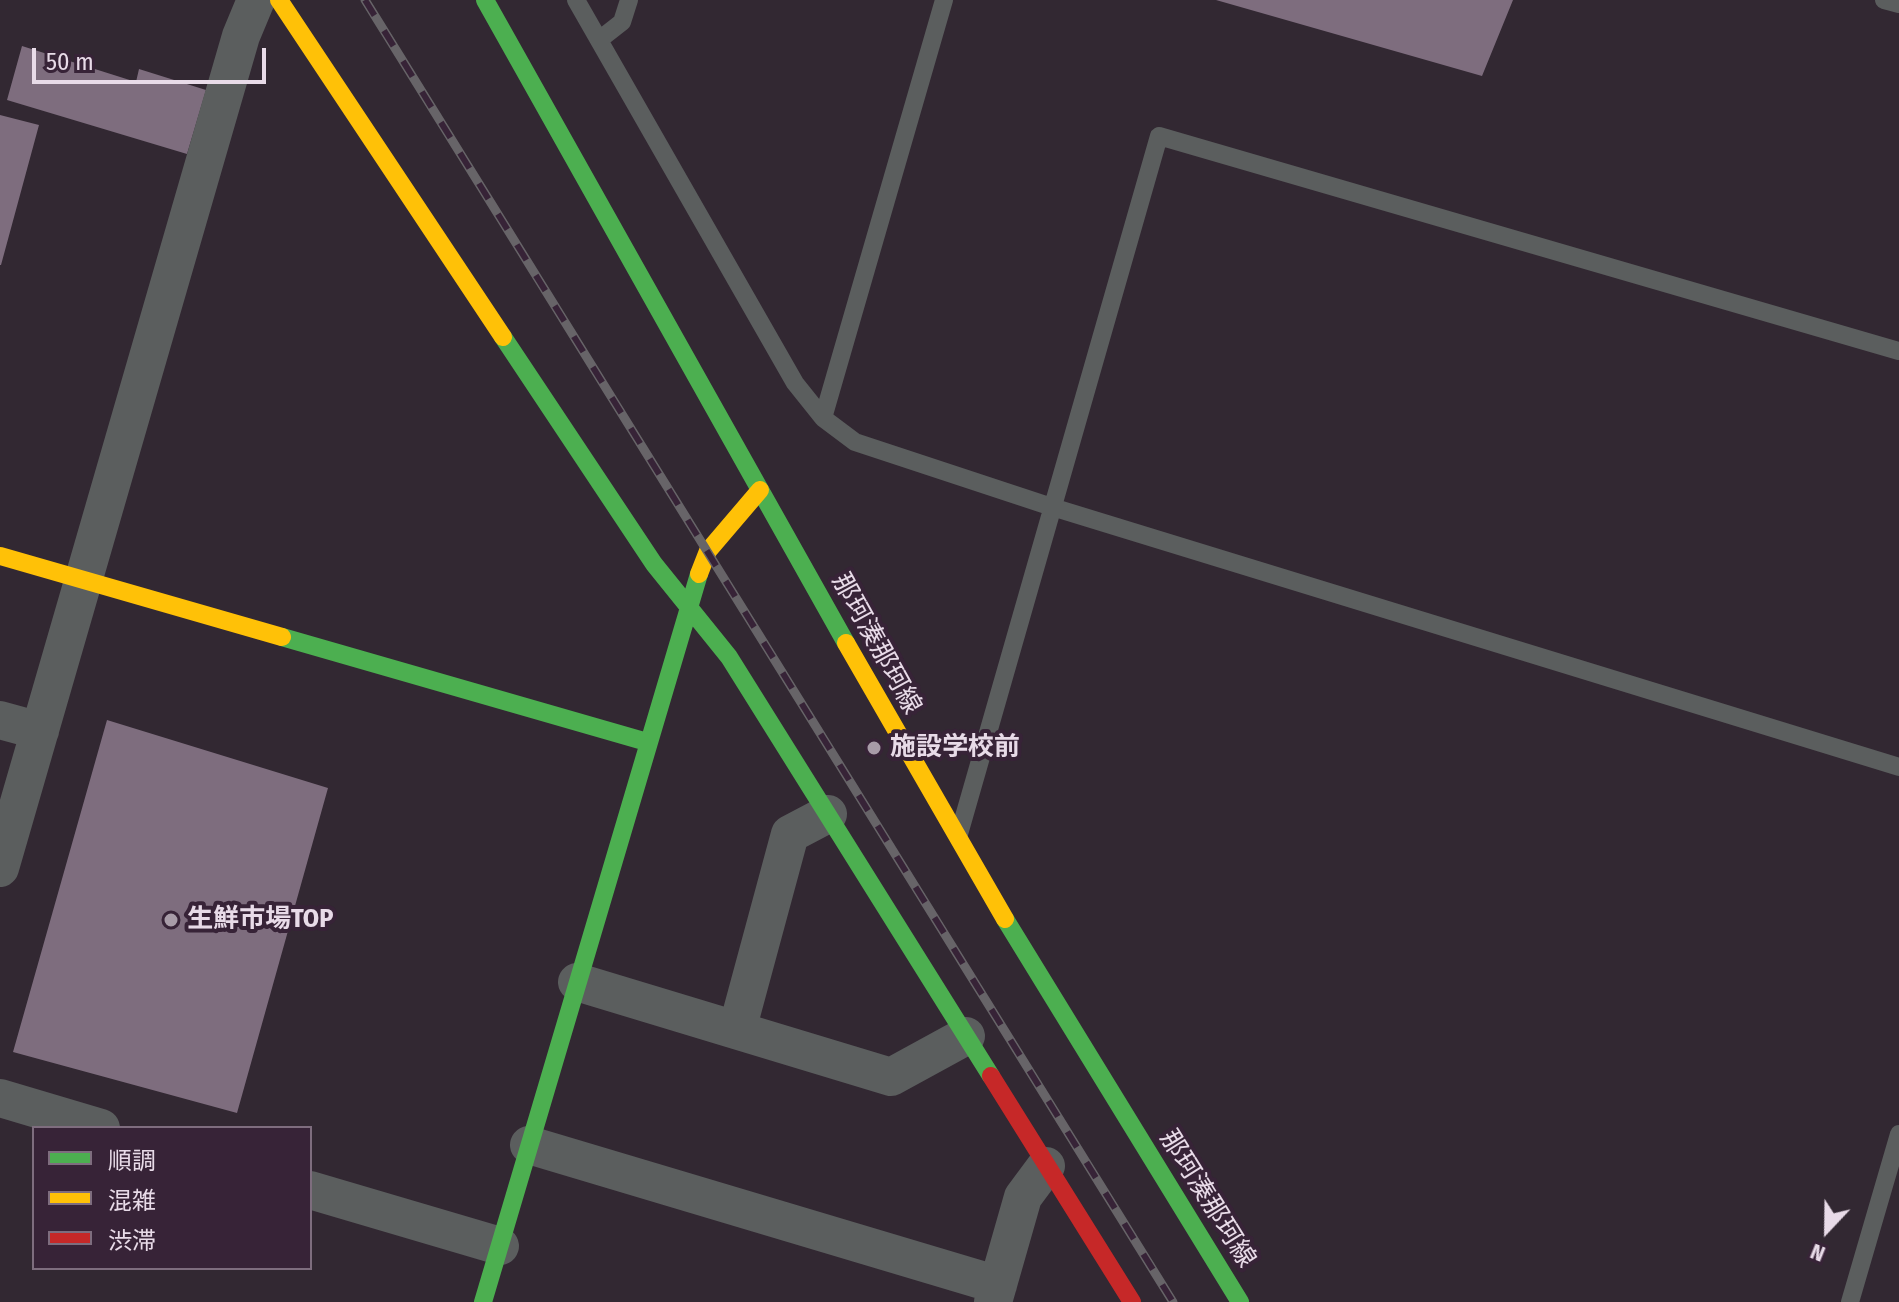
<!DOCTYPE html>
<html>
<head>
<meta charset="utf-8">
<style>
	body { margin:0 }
	#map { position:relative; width:1899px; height:1302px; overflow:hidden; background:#322832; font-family:"Fira Sans Condensed","Noto Sans JP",sans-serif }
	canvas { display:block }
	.legend { position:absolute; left:32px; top:1126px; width:280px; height:144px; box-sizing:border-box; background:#372337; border:2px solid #7e6d7e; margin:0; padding:10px 14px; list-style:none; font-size:24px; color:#e8dbe8 }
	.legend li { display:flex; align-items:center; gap:16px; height:40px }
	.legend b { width:40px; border:2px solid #7e6d7e }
	.north { position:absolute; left:1787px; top:1190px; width:80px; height:80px; -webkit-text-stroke:6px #372337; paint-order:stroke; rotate:202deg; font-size:22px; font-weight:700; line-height:32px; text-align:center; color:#e8dbe8 }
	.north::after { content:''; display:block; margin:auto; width:28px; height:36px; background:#e8dbe8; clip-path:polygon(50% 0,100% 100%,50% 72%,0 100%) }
	.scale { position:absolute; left:32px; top:48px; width:234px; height:36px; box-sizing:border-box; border:4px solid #e8dbe8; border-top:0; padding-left:10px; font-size:24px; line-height:28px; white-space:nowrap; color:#e8dbe8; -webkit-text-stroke:6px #372337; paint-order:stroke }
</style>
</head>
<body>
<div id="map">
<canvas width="1899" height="1302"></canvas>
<ul class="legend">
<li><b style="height:10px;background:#4caf50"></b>順調</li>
<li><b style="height:10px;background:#ffc107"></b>混雑</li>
<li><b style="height:10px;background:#c62828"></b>渋滞</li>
</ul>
<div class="north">N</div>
<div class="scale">50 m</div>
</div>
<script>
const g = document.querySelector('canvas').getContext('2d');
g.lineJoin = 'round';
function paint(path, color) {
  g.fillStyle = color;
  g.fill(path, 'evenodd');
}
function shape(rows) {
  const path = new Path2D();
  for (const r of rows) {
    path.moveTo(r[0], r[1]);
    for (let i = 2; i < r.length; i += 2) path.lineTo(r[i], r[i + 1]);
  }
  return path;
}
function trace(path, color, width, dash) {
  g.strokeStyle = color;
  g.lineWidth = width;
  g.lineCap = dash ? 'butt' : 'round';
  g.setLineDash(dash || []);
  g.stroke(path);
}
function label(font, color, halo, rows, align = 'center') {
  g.font = font + ' "Fira Sans Condensed","Noto Sans JP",sans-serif';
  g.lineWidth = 8;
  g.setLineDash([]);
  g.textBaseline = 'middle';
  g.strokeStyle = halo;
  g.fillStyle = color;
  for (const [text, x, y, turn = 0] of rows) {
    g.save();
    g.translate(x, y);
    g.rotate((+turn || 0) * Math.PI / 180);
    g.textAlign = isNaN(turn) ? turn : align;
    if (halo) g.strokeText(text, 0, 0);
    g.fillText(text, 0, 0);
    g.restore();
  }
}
paint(shape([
	[1216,0,1513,0,1482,76],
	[22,46,136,82,139,69,206,90,187,154,7,100],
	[0,115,39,125,1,265,0,265],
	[107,720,328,788,237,1113,13,1052]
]), '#7e6d7e');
trace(shape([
	[576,0,795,383,823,418,855,442,1052,507,1899,767],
	[1884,0,1899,4],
	[599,40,622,22,629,0],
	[823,418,944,0],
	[959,834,1159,136,1899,351],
	[1850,1302,1899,1134]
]), '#5b5e5e', 18);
trace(shape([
	[0,720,40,731],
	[0,868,241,36,256,0],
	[577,982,891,1077,966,1036],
	[737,1030,790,834,828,814],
	[0,1098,101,1128],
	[529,1145,998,1285],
	[310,1190,500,1246],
	[993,1302,1023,1197,1046,1166]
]), '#5b5e5e', 38);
trace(shape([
	[485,0,846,643],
	[503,337,654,564,729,657,991,1076],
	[282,637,647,742],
	[1005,919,1240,1302],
	[483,1302,699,574]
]), '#4caf50', 18);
trace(shape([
	[279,0,503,337],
	[0,556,282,637],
	[699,574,708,551,760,490],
	[846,643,1005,919]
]), '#ffc107', 18);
trace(shape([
	[991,1076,1132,1302]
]), '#c62828', 18);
const rail = shape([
	[365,0,1173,1302]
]);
trace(rail, '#676468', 9);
trace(rail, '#372337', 6, [18]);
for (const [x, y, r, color] of [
	[874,748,8,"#a89ca8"],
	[171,920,8,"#a89ca8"]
]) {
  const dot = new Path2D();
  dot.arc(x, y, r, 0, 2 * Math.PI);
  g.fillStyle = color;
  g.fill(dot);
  trace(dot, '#372337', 3);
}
label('26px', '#e8dbe8', '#372337', [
	["那珂湊那珂線",876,644,61],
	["那珂湊那珂線",1207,1199,58]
]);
label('bold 26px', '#e8dbe8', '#372337', [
	["施設学校前",890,748],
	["生鮮市場TOP",187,920]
], 'left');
</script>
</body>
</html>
